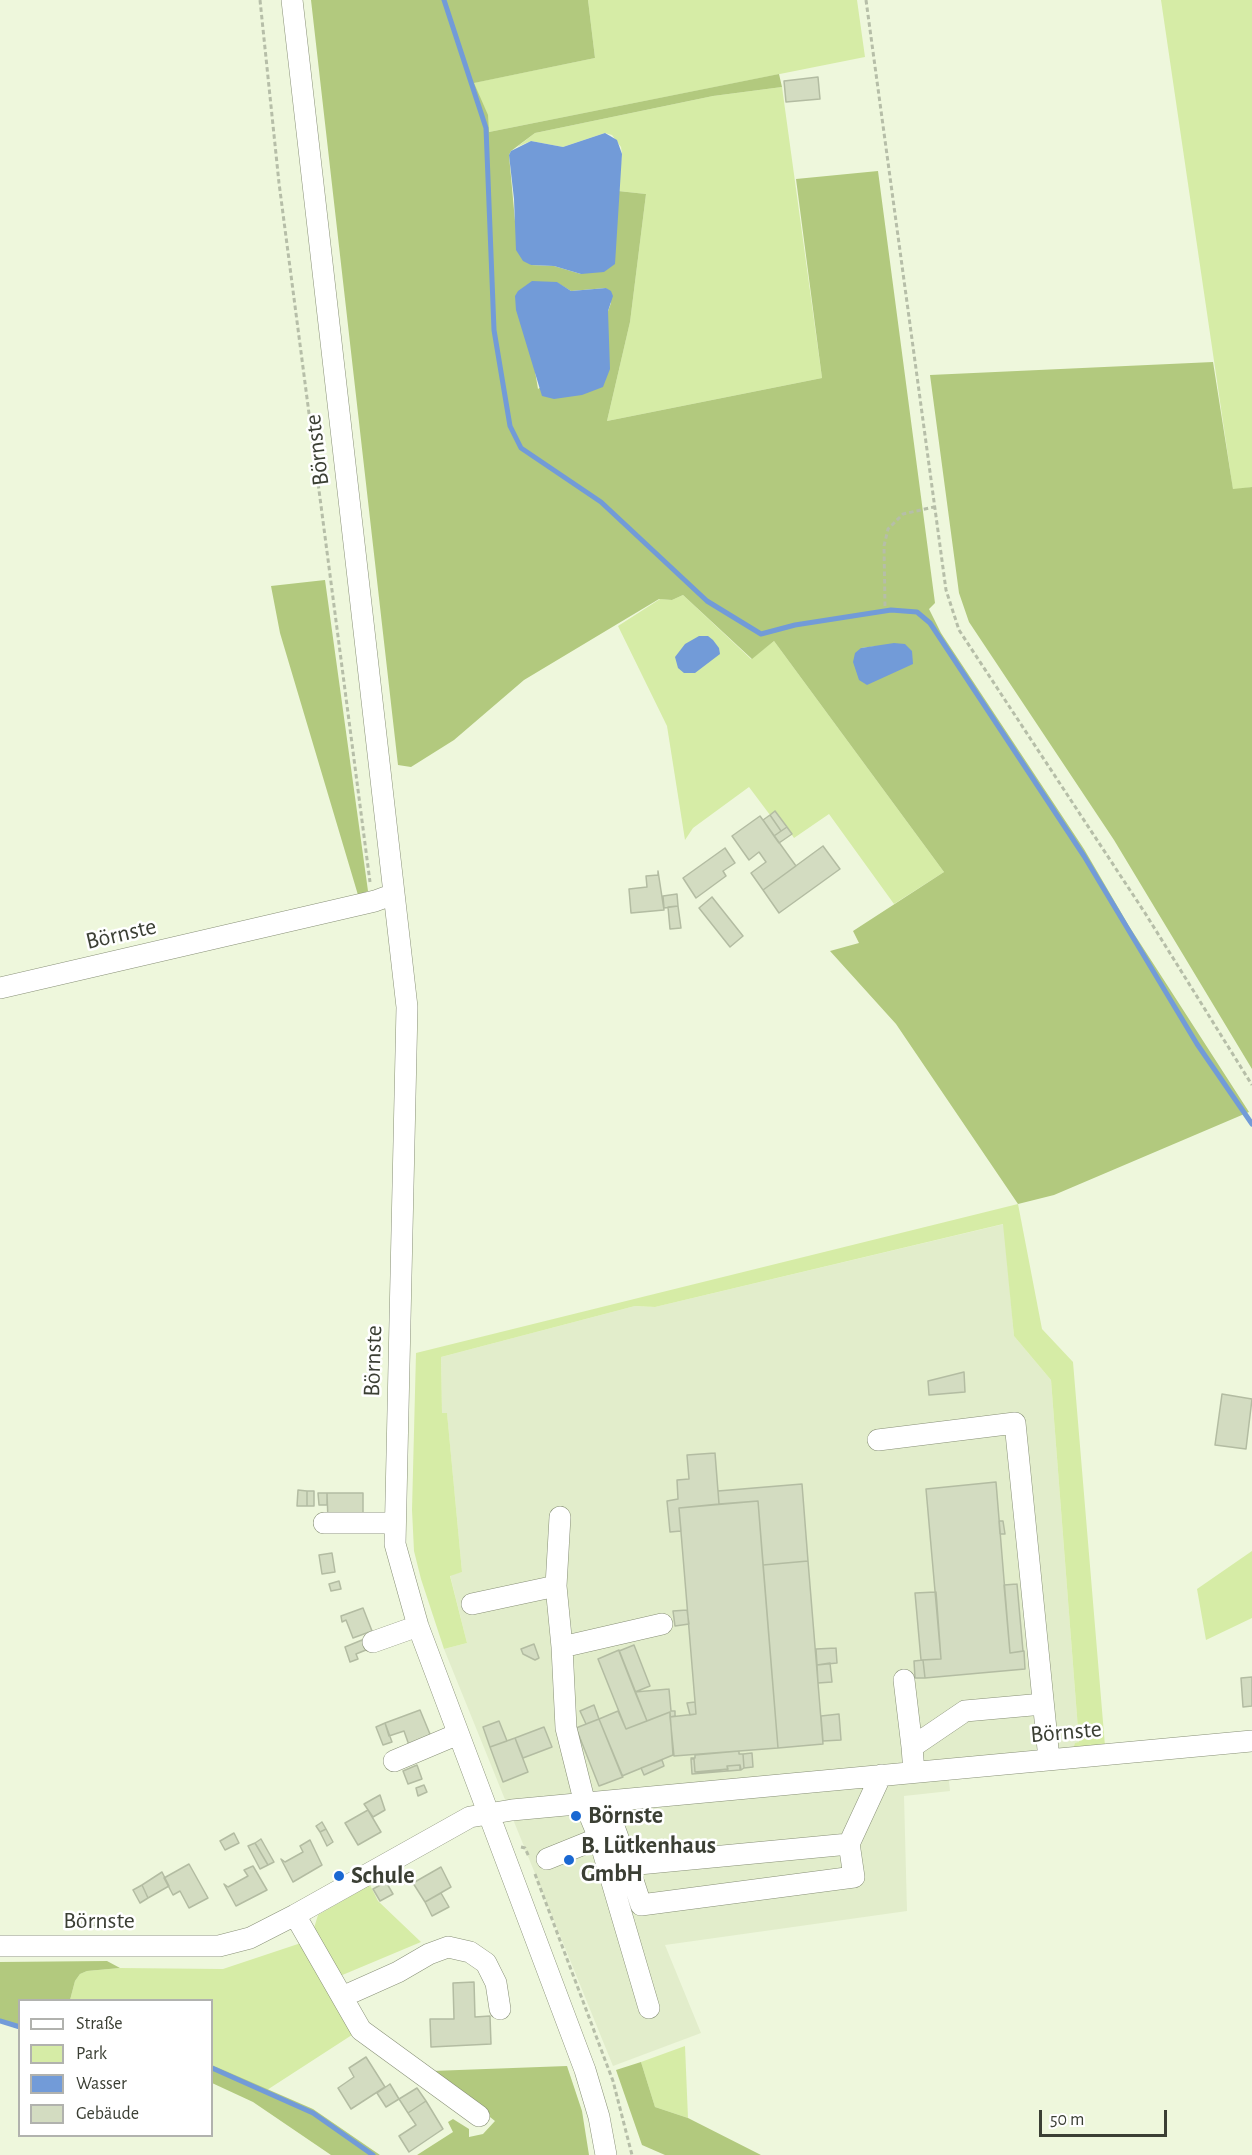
<!DOCTYPE html>
<html>
<head>
<meta charset="utf-8">
<style>
	body { margin:0 }
	#map { position:relative; width:1252px; height:2155px; overflow:hidden; background:#eef7dc; font-family:"Alegreya Sans",sans-serif }
	canvas { display:block }
	.legend { position:absolute; left:18px; top:1999px; width:195px; height:138px; box-sizing:border-box; background:#fff; border:2px solid #b1b2ae; margin:0; padding:8px 10px; list-style:none; font-size:18px; color:#3b3f34 }
	.legend li { display:flex; align-items:center; gap:12px; height:30px }
	.legend b { width:30px; border:2px solid #b1b2ae }
	.scale { position:absolute; left:1039px; top:2110px; width:128px; height:27px; box-sizing:border-box; border:3px solid #3b3f34; border-top:0; padding-left:8px; font-size:18px; line-height:21px; white-space:nowrap; color:#3b3f34; -webkit-text-stroke:4px #fff; paint-order:stroke }
</style>
</head>
<body>
<div id="map">
<canvas width="1252" height="2155"></canvas>
<ul class="legend">
<li><b style="height:8px;background:#fff"></b>Straße</li>
<li><b style="height:16px;background:#d6eca6"></b>Park</li>
<li><b style="height:16px;background:#729bd8"></b>Wasser</li>
<li><b style="height:16px;background:#d3dcc1"></b>Gebäude</li>
</ul>
<div class="scale">50 m</div>
</div>
<script>
const g = document.querySelector('canvas').getContext('2d');
g.lineJoin = 'round';
function paint(path, color) {
  g.fillStyle = color;
  g.fill(path, 'evenodd');
}
function shape(rows) {
  const path = new Path2D();
  for (const r of rows) {
    path.moveTo(r[0], r[1]);
    for (let i = 2; i < r.length; i += 2) path.lineTo(r[i], r[i + 1]);
  }
  return path;
}
function trace(path, color, width, dash) {
  g.strokeStyle = color;
  g.lineWidth = width;
  g.lineCap = dash ? 'butt' : 'round';
  g.setLineDash(dash || []);
  g.stroke(path);
}
function label(font, color, halo, rows, align = 'center') {
  g.font = font + ' "Alegreya Sans",sans-serif';
  g.lineWidth = 5;
  g.setLineDash([]);
  g.textBaseline = 'middle';
  g.strokeStyle = halo;
  g.fillStyle = color;
  for (const [text, x, y, turn = 0] of rows) {
    g.save();
    g.translate(x, y);
    g.rotate((+turn || 0) * Math.PI / 180);
    g.textAlign = isNaN(turn) ? turn : align;
    if (halo) g.strokeText(text, 0, 0);
    g.fillText(text, 0, 0);
    g.restore();
  }
}
paint(shape([
	[1004,1224,1014,1336,1051,1380,1079,1742,1073,1750,947,1762,950,1791,904,1796,907,1911,665,1945,701,2033,613,2066,444,1649,467,1643,450,1575,462,1572,447,1414,442,1414,441,1357,635,1306,655,1307]
]), '#e2edcb');
paint(shape([
	[588,0,857,0,865,57,489,132,473,83,595,58],
	[1161,0,1252,0,1252,487,1233,490],
	[782,87,822,378,607,421,630,322,646,194,618,191,622,154,621,147,612,135,605,133,563,147,531,141,517,147,535,133,713,96],
	[683,595,751,659,774,641,944,872,894,904,829,814,794,838,776,812,770,815,749,787,693,828,685,840,667,726,618,626,660,599,672,600],
	[1018,1204,1042,1329,1073,1362,1105,1746,1073,1750,1075,1743,1079,1742,1051,1380,1014,1336,1003,1224,655,1307,635,1306,441,1357,442,1413,447,1413,462,1572,450,1576,467,1643,444,1649,421,1579,414,1551,412,1510,416,1353],
	[1252,1551,1252,1618,1206,1640,1197,1589],
	[370,1885,378,1901,421,1942,340,1976,314,1928,318,1915],
	[304,1942,355,2033,267,2090,212,2065,212,2000,70,2000,75,1981,80,1974,87,1971,120,1968,223,1969],
	[685,2046,688,2118,655,2107,641,2062]
]), '#d6eca6');
paint(shape([
	[311,0,588,0,595,58,474,83,488,115,489,132,779,74,782,87,713,96,535,133,511,151,509,155,515,221,531,265,554,266,581,274,616,221,618,191,646,194,630,322,607,421,822,378,796,179,878,171,935,603,929,609,941,633,1084,849,1129,926,1249,1112,1054,1195,1018,1204,896,1024,830,951,859,943,853,931,944,872,774,641,752,659,683,595,672,600,659,599,524,680,454,740,411,767,398,765],
	[549,282,556,282,571,291,606,288,611,303,608,311,608,339,538,389,533,359],
	[878,646,867,685,861,648],
	[1213,362,1233,489,1252,487,1252,1069,1114,840,969,622,959,593,930,375],
	[325,580,368,891,358,895,280,633,271,586],
	[107,1961,120,1968,87,1971,80,1974,75,1981,70,2000,20,2000,19,2029,0,2022,0,1962],
	[641,2062,655,2107,688,2118,761,2155,665,2155,642,2145,616,2070],
	[212,2065,313,2109,380,2155,331,2155,253,2102,212,2083],
	[567,2066,582,2111,589,2155,417,2155,453,2132,448,2122,453,2119,469,2129,469,2137,483,2134,495,2121,432,2071]
]), '#b2c97e');
paint(shape([
	[605,133,617,140,622,154,615,264,604,272,581,274,554,266,531,265,523,261,516,250,514,199,509,155,511,151,531,141,563,147],
	[532,281,557,282,571,291,606,288,611,291,613,296,608,311,610,369,603,387,582,395,554,399,542,396,516,310,515,296,518,291],
	[699,636,708,636,713,640,719,648,720,654,695,673,684,673,678,668,675,657,685,644],
	[894,643,905,644,912,651,913,664,867,685,859,680,853,662,855,653,861,648]
]), '#729bd8');
trace(shape([
	[444,0,486,128,494,330,510,426,521,448,601,502,707,601,761,634,795,625,891,610,917,612,930,623,1084,856,1197,1044,1252,1124],
	[0,2021,20,2027],
	[212,2068,313,2113,373,2155]
]), '#729bd8', 5);
const building = shape([
	[818,77,820,99,786,102,784,81,818,77],
	[775,811,787,827,781,831,770,815,775,811],
	[770,815,781,831,774,836,763,820,770,815],
	[760,816,796,866,763,890,751,873,766,862,759,852,749,860,732,836,760,816],
	[787,827,792,834,779,843,774,836,787,827],
	[823,846,840,869,779,913,763,890,823,846],
	[725,848,735,863,723,871,726,876,696,898,683,878,725,848],
	[658,871,664,910,631,913,629,889,647,887,646,876,658,875,658,871],
	[677,894,678,906,664,908,663,896,677,894],
	[712,897,743,936,730,947,699,908,712,897],
	[678,906,681,928,670,929,668,907,678,906],
	[964,1372,965,1392,929,1395,928,1381,964,1372],
	[1222,1394,1252,1399,1246,1449,1215,1445,1222,1394],
	[715,1453,719,1504,679,1508,681,1531,670,1532,667,1501,678,1499,677,1480,689,1479,687,1455,715,1453],
	[996,1482,1010,1653,1024,1651,1025,1669,925,1678,923,1660,941,1659,926,1489,996,1482],
	[802,1484,808,1561,763,1565,758,1501,719,1504,718,1491,802,1484],
	[298,1490,307,1491,307,1506,297,1506,298,1490],
	[307,1491,314,1491,314,1506,307,1506,307,1491],
	[318,1493,327,1493,327,1505,319,1505,318,1493],
	[327,1493,363,1493,363,1520,328,1520,327,1493],
	[758,1501,778,1748,674,1756,670,1717,696,1714,679,1508,758,1501],
	[999,1521,1003,1521,1005,1534,1000,1534,999,1521],
	[332,1553,335,1572,322,1574,319,1555,332,1553],
	[808,1561,823,1744,778,1748,763,1565,808,1561],
	[339,1581,341,1589,331,1591,329,1584,339,1581],
	[1017,1584,1023,1651,1010,1653,1004,1585,1017,1584],
	[936,1592,941,1659,921,1660,915,1593,936,1592],
	[363,1608,372,1631,353,1638,346,1620,342,1622,341,1616,363,1608],
	[687,1610,689,1624,675,1626,673,1611,687,1610],
	[362,1640,366,1650,356,1654,358,1659,350,1662,345,1647,362,1640],
	[534,1644,539,1658,535,1660,523,1654,521,1649,534,1644],
	[634,1645,650,1686,635,1692,619,1651,634,1645],
	[836,1648,837,1663,817,1665,816,1649,836,1648],
	[619,1650,647,1721,626,1729,598,1659,619,1650],
	[923,1660,925,1678,915,1678,914,1661,923,1660],
	[830,1663,832,1682,818,1683,817,1665,830,1663],
	[1252,1677,1252,1706,1243,1707,1241,1678,1252,1677],
	[669,1689,671,1711,675,1711,675,1716,670,1717,670,1712,647,1721,635,1692,669,1689],
	[695,1702,696,1714,690,1715,687,1703,695,1702],
	[594,1705,599,1719,586,1724,580,1711,594,1705],
	[420,1710,432,1739,410,1748,404,1731,389,1736,385,1723,420,1710],
	[618,1711,626,1729,670,1712,673,1755,622,1776,599,1719,618,1711],
	[839,1714,841,1740,823,1741,821,1716,839,1714],
	[599,1719,623,1777,599,1786,576,1728,599,1719],
	[499,1721,507,1741,490,1747,483,1727,499,1721],
	[385,1723,392,1742,383,1745,376,1727,385,1723],
	[544,1727,552,1747,523,1758,515,1738,544,1727],
	[515,1738,528,1772,503,1782,490,1747,515,1738],
	[739,1751,739,1754,743,1754,744,1768,741,1770,740,1765,727,1766,728,1769,695,1772,694,1759,691,1758,695,1758,695,1755,739,1751],
	[752,1753,753,1767,744,1768,743,1754,752,1753],
	[691,1759,694,1759,695,1772,727,1771,692,1774,691,1759],
	[662,1760,664,1766,644,1775,641,1768,662,1760],
	[417,1765,422,1779,408,1784,403,1771,417,1765],
	[740,1765,740,1770,728,1771,727,1766,740,1765],
	[424,1785,427,1792,418,1796,416,1788,424,1785],
	[380,1795,385,1810,373,1817,364,1804,380,1795],
	[368,1810,381,1832,358,1845,345,1823,368,1810],
	[322,1822,326,1829,320,1832,316,1826,322,1822],
	[326,1829,333,1842,327,1846,320,1832,326,1829],
	[234,1833,239,1843,225,1850,220,1841,234,1833],
	[261,1839,274,1862,268,1865,255,1843,261,1839],
	[310,1840,322,1865,293,1882,281,1859,285,1862,303,1852,300,1846,310,1840],
	[255,1843,268,1865,260,1869,248,1846,255,1843],
	[189,1864,208,1898,189,1908,180,1891,173,1895,164,1878,189,1864],
	[253,1866,267,1890,236,1906,224,1884,228,1887,248,1876,244,1870,253,1866],
	[441,1867,451,1887,425,1902,413,1883,441,1867],
	[162,1872,169,1886,148,1898,142,1885,162,1872],
	[386,1882,393,1894,380,1901,373,1889,386,1882],
	[142,1885,148,1898,140,1903,133,1890,142,1885],
	[441,1893,449,1907,432,1916,425,1902,441,1893],
	[97,1917,98,1925,81,1928,80,1920,97,1917],
	[474,1982,475,2017,490,2016,491,2044,431,2047,430,2019,454,2019,453,1983,474,1982],
	[366,2057,385,2087,351,2109,338,2088,354,2077,349,2068,366,2057],
	[390,2084,399,2099,386,2107,377,2093,390,2084],
	[417,2088,426,2101,408,2113,399,2099,417,2088],
	[426,2101,443,2129,409,2152,399,2136,416,2125,408,2113,426,2101]
]);
paint(building, '#d3dcc1');
trace(building, '#b3bca2', 1.5);
const minor = shape([
	[292,0,407,1007,395,1544,418,1626,585,2070,599,2117,606,2155],
	[0,988,375,901,394,894],
	[878,1440,1015,1423,1049,1759],
	[560,1517,556,1586,562,1647],
	[324,1523,394,1523],
	[472,1604,556,1586],
	[373,1642,418,1626],
	[904,1680,912,1747],
	[394,1761,458,1734],
	[914,1772,912,1747,965,1711,1043,1704],
	[605,1802,628,1865,849,1844,881,1775],
	[547,1859,599,1838],
	[628,1865,641,1905,854,1877,849,1843],
	[295,1915,361,2030,479,2116],
	[0,1946,219,1946,250,1938,295,1915,470,1817,512,1810,1252,1741],
	[342,1997,398,1972,429,1954,448,1947,470,1952,486,1963,496,1983,500,2009],
	[649,2008,599,1838,585,1804,566,1728,562,1647,662,1624]
]);
trace(minor, '#889077', 22);
trace(shape([
	[260,0,279,183,370,882],
	[866,0,946,590,959,630,1145,913,1252,1085],
	[885,606,884,546,888,529,903,514,934,507],
	[521,1847,525,1848,529,1857],
	[535,1874,613,2081,632,2155]
]), '#b6bea8', 3, [4.5, 3]);
trace(minor, '#fff', 21);
for (const [x, y, r, color] of [
	[576,1816,6,"#1a68d2"],
	[569,1860,6,"#1a68d2"],
	[339,1876,6,"#1a68d2"]
]) {
  const dot = new Path2D();
  dot.arc(x, y, r, 0, 2 * Math.PI);
  g.fillStyle = color;
  g.fill(dot);
  trace(dot, '#fff', 2);
}
label('24px', '#3b3f34', '#fff', [
	["Börnste",317,450,-97],
	["Börnste",121,934,-13],
	["Börnste",373,1361,-88],
	["Börnste",1066,1732,-5],
	["Börnste",99,1921]
]);
label('bold 24px', '#3b3f34', '#fff', [
	["Börnste",588,1816],
	["B. Lütkenhaus",581,1846],
	["GmbH",581,1874],
	["Schule",351,1876]
], 'left');
</script>
</body>
</html>
